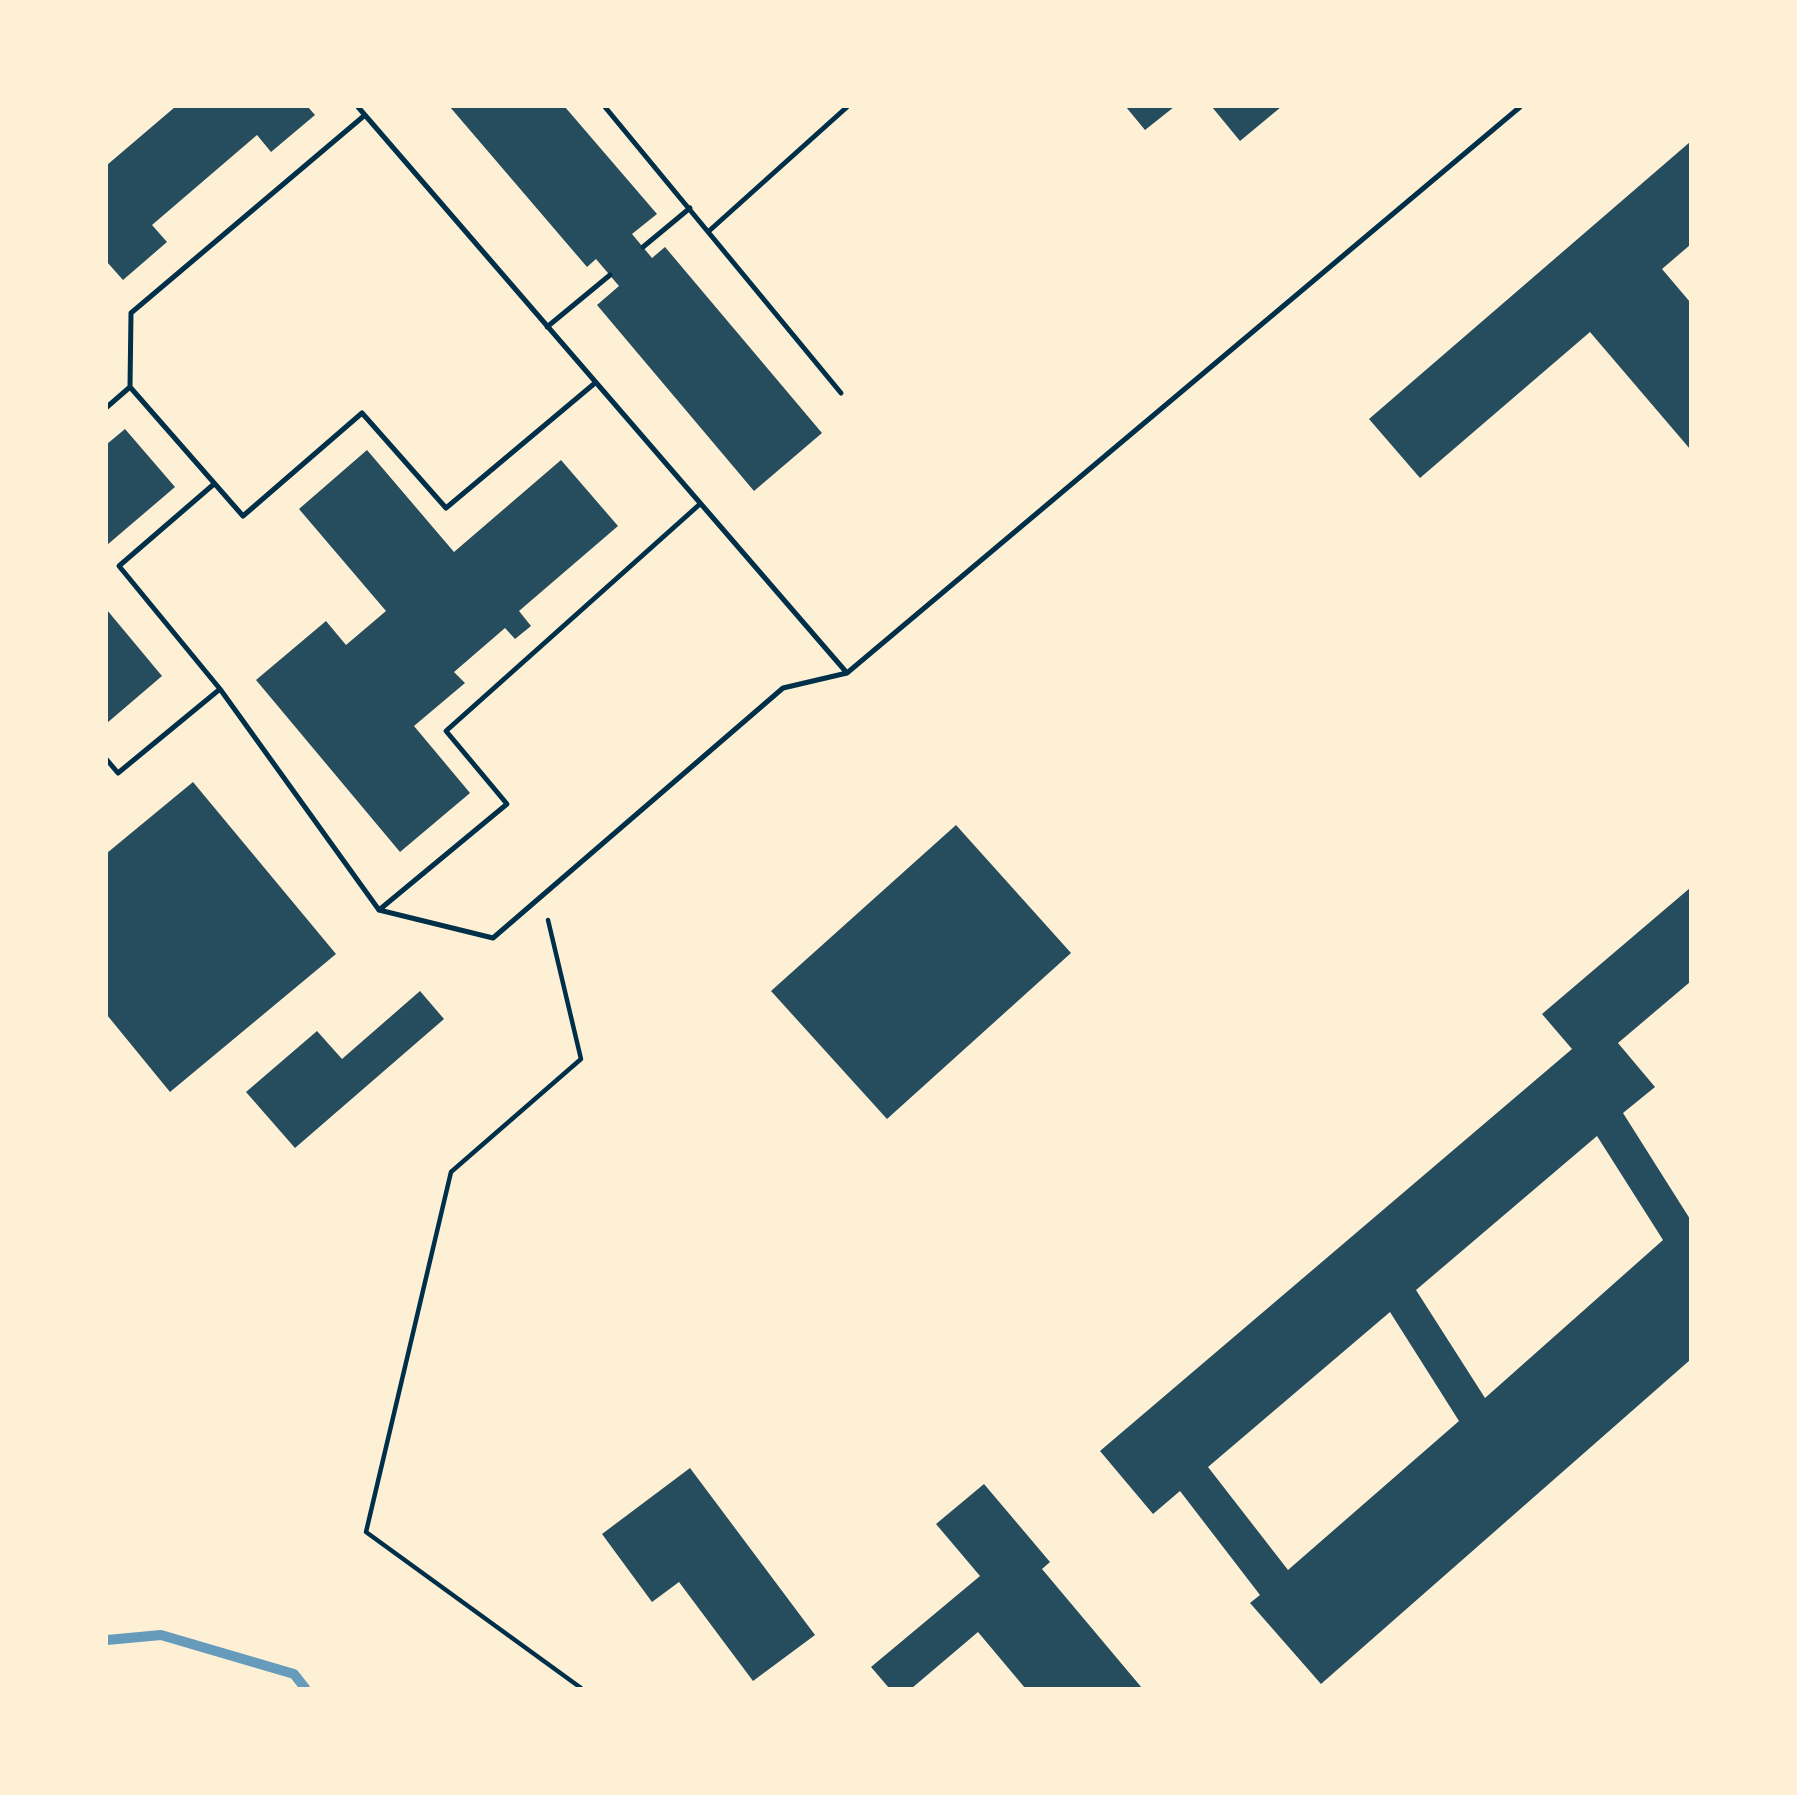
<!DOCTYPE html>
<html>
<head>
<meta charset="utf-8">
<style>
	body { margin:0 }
	#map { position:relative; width:1797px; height:1795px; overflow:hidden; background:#fdf0d5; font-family:Rubik,sans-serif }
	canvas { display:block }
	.frame { position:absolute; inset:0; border:108px solid #fdf0d5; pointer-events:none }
</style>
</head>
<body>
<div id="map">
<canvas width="1797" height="1795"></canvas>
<div class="frame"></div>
</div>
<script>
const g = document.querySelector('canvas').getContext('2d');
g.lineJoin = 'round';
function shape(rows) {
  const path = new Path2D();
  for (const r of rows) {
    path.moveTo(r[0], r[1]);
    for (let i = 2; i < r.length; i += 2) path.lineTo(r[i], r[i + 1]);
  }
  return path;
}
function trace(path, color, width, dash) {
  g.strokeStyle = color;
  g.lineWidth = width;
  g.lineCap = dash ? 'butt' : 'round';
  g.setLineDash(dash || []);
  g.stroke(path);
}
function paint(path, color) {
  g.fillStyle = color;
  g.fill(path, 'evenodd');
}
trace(shape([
	[107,1640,161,1635,294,1674,305,1688]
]), '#669bbc', 10);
paint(shape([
	[175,107,308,107,315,115,271,152,257,135,152,225,167,242,123,280,107,262,107,165],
	[450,107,565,107,657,214,632,234,652,258,665,247,822,433,754,491,597,305,619,286,596,259,587,267],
	[1126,107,1174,107,1145,130],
	[1212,107,1281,107,1240,141],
	[1690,142,1690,245,1662,269,1690,302,1690,449,1590,332,1420,478,1369,419],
	[125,429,175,487,107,545,107,444],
	[367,450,454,552,561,460,618,526,519,611,531,626,515,639,505,628,454,672,465,683,414,726,470,793,400,852,256,680,326,621,346,645,386,611,299,509],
	[107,610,162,676,107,723],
	[193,782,336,954,170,1092,107,1015,107,853],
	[956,825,1071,953,887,1119,771,991],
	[1690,888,1690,982,1618,1043,1655,1087,1623,1113,1690,1219,1690,1360,1321,1684,1250,1603,1260,1595,1180,1491,1153,1514,1100,1451,1572,1049,1542,1014],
	[1597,1136,1663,1240,1485,1398,1416,1290],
	[1390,1312,1459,1421,1288,1570,1208,1467],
	[420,991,444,1019,295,1148,246,1092,317,1031,342,1059],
	[690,1468,815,1635,753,1681,679,1582,652,1602,602,1534],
	[984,1484,1050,1562,1042,1569,1142,1688,1025,1688,978,1632,912,1688,889,1688,871,1667,980,1576,936,1524]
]), '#264d5e');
trace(shape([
	[548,920,581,1059,451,1172,366,1532,581,1688]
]), '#003049', 4.5);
trace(shape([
	[358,107,847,673],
	[605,107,841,393],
	[365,115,131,313,130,387,243,516,362,413,446,508,595,383],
	[709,231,847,107],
	[643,247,690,208],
	[547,327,610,275],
	[107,407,130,387],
	[214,484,119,566,220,689],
	[107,760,118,773,220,689,379,910,507,804,446,731,700,504],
	[379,910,493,938,783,688,847,673,1520,107]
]), '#003049', 5);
</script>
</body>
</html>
